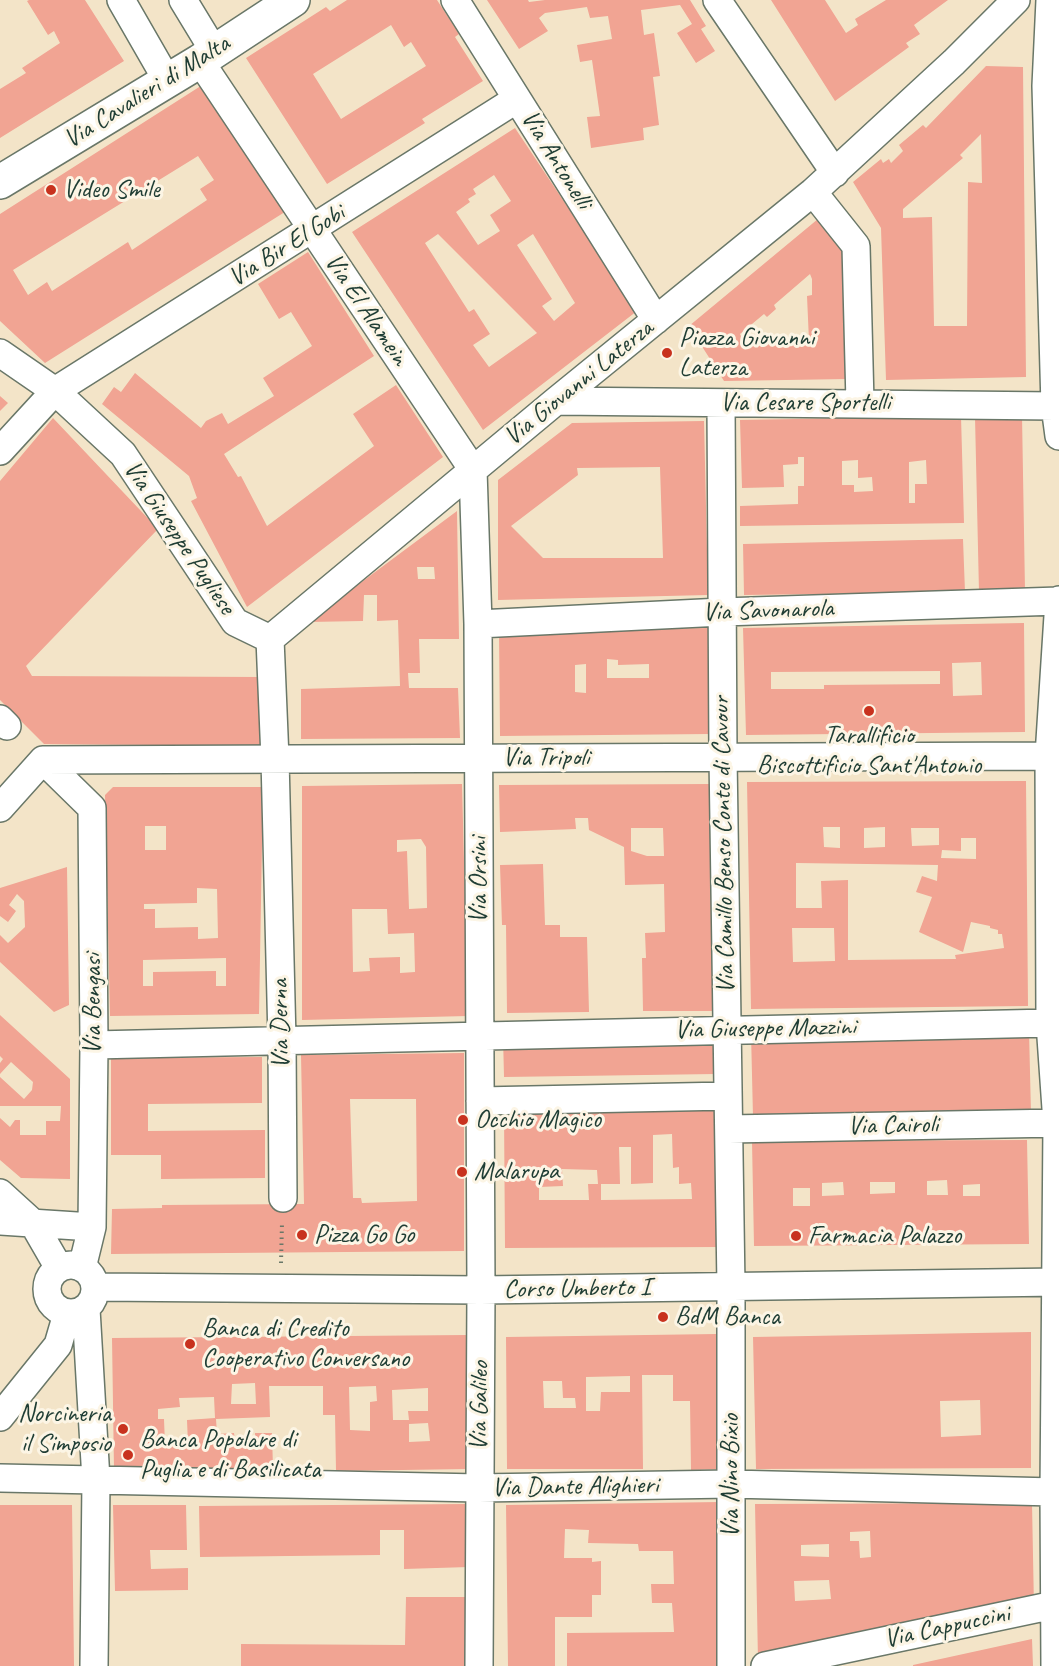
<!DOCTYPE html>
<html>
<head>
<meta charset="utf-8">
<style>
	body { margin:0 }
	canvas { display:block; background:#f3e4c8 }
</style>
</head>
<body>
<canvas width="1059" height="1666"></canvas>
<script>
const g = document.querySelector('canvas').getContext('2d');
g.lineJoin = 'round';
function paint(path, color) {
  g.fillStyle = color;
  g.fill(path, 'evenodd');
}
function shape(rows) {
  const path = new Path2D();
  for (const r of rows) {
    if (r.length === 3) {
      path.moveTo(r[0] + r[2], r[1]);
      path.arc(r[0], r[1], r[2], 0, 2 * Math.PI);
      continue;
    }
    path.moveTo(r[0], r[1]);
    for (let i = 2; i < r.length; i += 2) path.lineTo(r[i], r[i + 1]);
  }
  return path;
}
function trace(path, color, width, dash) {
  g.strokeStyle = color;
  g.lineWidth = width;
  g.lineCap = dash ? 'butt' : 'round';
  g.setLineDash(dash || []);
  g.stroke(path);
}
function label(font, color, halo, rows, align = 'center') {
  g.font = font + ' Caveat,sans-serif';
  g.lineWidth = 6;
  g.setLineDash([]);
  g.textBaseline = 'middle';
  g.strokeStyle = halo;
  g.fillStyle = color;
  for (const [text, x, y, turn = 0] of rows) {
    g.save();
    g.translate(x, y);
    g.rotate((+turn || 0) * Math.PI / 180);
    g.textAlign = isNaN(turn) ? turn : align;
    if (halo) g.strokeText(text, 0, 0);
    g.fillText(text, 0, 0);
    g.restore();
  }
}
paint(shape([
	[29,0,85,0,124,61,0,138,0,89,26,73,22,68,60,43,54,31,48,35,27,1],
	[347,0,437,0,459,34,455,37,483,81,422,119,425,123,327,184,246,58,326,7,330,11],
	[391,25,404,47,411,42,426,66,341,119,313,74],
	[487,0,528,0,529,2,545,0,690,0,706,26,701,29,715,51,696,63,677,33,692,24,680,5,641,10,644,35,654,33,660,76,653,77,659,125,643,128,644,140,591,148,587,117,600,116,592,60,580,62,577,45,612,39,608,16,590,18,587,7,545,13,539,18,548,31,519,49],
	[771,0,825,0,846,33,858,25,855,19,886,0,948,0,914,25,920,34,906,43,909,47,835,101],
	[986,66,1023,67,1026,377,886,380,881,228,853,182,881,159,883,163,889,159,891,163,903,151,899,145,923,125,926,128],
	[981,134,982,183,968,182,967,326,934,326,932,217,903,218,903,209,963,158,960,155],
	[207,82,288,210,45,363,0,321,0,214],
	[198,156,214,180,200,189,207,200,132,250,128,242,52,291,47,282,28,295,13,270],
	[515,128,637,311,483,430,352,232],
	[494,175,511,201,490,215,500,231,478,245,456,212,470,202,468,199,476,194,473,189],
	[438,234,537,333,489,367,473,345,490,334,474,309,469,312,425,243],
	[533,234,575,303,554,321,542,306,552,299,517,245],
	[824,214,845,240,848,379,724,381,689,326],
	[810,274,812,279,812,295,807,296,809,341,743,341,740,334,764,314,767,317,776,309,774,305],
	[308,252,374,356,224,454,238,477,241,476,267,526,374,446,353,414,396,385,443,457,247,607,191,501,197,498,189,476,102,404,114,387,121,392,135,373,201,428,206,421,222,413,228,424,274,396,263,378,312,346,291,312,279,319,258,284],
	[0,396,8,403,0,411],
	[1022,415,1025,591,979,592,975,417],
	[961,416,964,523,740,526,740,506,798,504,798,486,804,486,804,457,798,457,798,464,783,465,784,487,742,488,740,420],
	[858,460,858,478,872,477,873,491,854,492,854,485,842,485,842,461],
	[926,460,927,484,915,484,915,503,909,503,909,462],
	[53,418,158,529,26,666,32,676,263,677,266,746,44,744,0,700,0,481],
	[704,421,708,595,498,600,498,480,572,423],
	[660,467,663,558,543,558,511,526,578,475,577,468],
	[457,511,459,639,419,639,420,673,408,673,409,688,458,688,460,738,301,739,301,689,400,686,398,620,377,621,377,595,364,595,363,621,308,622],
	[417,567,434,567,435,579,418,579],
	[963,539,965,592,744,595,743,544],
	[1024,623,1025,732,746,735,743,628],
	[981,662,982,695,953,696,952,663],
	[940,671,940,684,824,685,824,689,771,689,771,672],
	[709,628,710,734,500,736,499,631],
	[607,659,618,660,618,665,649,664,649,678,607,678],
	[586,664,586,693,575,692,575,665],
	[1026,781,1028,1006,751,1009,747,782],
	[823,827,840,827,840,848,824,847],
	[885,827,885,847,864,848,864,828],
	[911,828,939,828,939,845,912,846],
	[961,838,976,838,976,859,941,858,942,850,961,851],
	[796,863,938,865,937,881,922,876,916,892,932,897,919,932,963,952,971,922,990,926,990,928,998,930,998,934,1002,934,1004,948,955,955,956,959,848,960,848,880,821,881,822,908,796,908],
	[792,928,834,928,835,961,793,962],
	[462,784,468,1016,302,1020,302,786],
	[421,839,426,847,427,908,409,909,407,851,397,852,397,840],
	[352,909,387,909,388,934,414,933,415,972,400,973,400,957,369,958,370,971,353,972],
	[711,784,715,1011,643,1011,642,958,646,958,645,933,665,932,664,884,625,885,624,847,589,830,588,818,575,818,576,829,500,832,499,785],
	[631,828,663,828,664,856,647,856,631,851],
	[113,787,263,787,259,1014,110,1016,105,795],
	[145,826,166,826,166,850,145,850],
	[197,888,217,889,218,938,198,939,198,927,155,928,155,909,144,909,144,904,197,903],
	[226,958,226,986,216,986,216,971,153,972,153,986,143,986,143,960],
	[543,864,545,925,560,925,560,937,587,937,589,1012,507,1013,506,925,502,925,500,865],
	[67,867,69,1005,54,1012,0,962,0,935,8,943,25,927,24,901,17,894,9,905,16,911,8,922,0,916,0,888],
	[0,1015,70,1079,70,1179,21,1178,0,1160,0,1118,10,1127,15,1120,20,1120,20,1135,46,1135,46,1121,60,1121,61,1106,0,1106,0,1077,24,1099,32,1090,33,1082,11,1062,0,1074,0,1063,3,1059,0,1056],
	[1029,1030,1031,1114,753,1117,751,1033],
	[716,1035,716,1074,504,1077,503,1036],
	[464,1053,464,1251,111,1254,112,1209,162,1208,162,1205,304,1204,301,1055],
	[350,1099,416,1099,417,1201,362,1203,361,1198,353,1198],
	[262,1057,262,1103,148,1104,148,1131,265,1130,265,1178,161,1179,161,1155,111,1155,111,1058],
	[716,1110,718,1247,505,1248,504,1112],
	[672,1134,673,1168,679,1167,679,1184,691,1183,692,1199,601,1200,601,1184,620,1184,619,1147,631,1147,631,1184,653,1183,653,1135],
	[562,1169,597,1170,598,1184,588,1184,589,1200,539,1200,539,1187,563,1186],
	[1027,1140,1029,1244,754,1246,752,1141],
	[947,1180,948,1195,927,1195,927,1181],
	[843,1182,844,1195,822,1196,822,1183],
	[870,1182,895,1182,895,1193,870,1194],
	[980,1184,980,1196,963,1196,963,1185],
	[793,1188,810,1188,810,1206,793,1206],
	[1031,1332,1031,1468,756,1469,753,1337],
	[980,1400,981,1435,941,1437,940,1401],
	[717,1334,719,1469,691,1470,690,1401,673,1401,673,1375,642,1375,643,1469,507,1469,506,1337],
	[630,1376,630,1392,601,1392,600,1411,586,1411,586,1377],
	[543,1381,562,1381,563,1398,575,1398,576,1408,544,1408],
	[467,1335,468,1469,336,1471,335,1415,323,1415,323,1386,269,1386,270,1417,216,1419,217,1434,234,1433,235,1440,255,1439,255,1433,272,1433,273,1469,114,1470,112,1338],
	[255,1383,256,1404,231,1404,232,1384],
	[376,1386,377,1401,370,1402,370,1431,350,1430,349,1387],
	[428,1388,428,1411,408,1411,409,1420,393,1420,392,1390],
	[214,1397,215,1418,187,1420,188,1445,165,1445,164,1419,158,1419,158,1409,180,1407,179,1398],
	[428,1423,430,1441,409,1442,409,1424],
	[720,1502,723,1666,567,1666,567,1633,674,1632,672,1603,652,1603,651,1584,674,1584,673,1551,639,1551,638,1544,588,1543,589,1530,565,1529,564,1558,592,1558,592,1562,601,1561,601,1595,592,1595,592,1617,555,1617,555,1666,508,1666,506,1505],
	[1032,1503,1034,1608,758,1661,755,1504],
	[870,1531,871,1557,860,1558,859,1541,850,1541,850,1532],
	[829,1544,829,1557,801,1556,801,1545],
	[829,1580,831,1599,795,1601,794,1581],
	[467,1504,469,1567,404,1569,404,1530,380,1530,380,1555,200,1557,199,1506],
	[0,1505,72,1505,74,1666,0,1666],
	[113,1505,186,1505,187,1550,150,1550,151,1569,188,1568,188,1590,115,1591],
	[406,1597,469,1597,469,1666,241,1666,241,1644,405,1645],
	[1032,1639,1033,1666,913,1666,913,1665]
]), '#f1a493');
const minor = shape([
	[121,0,167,80],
	[183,0,214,51],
	[455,0,656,320],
	[717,0,835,173],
	[1050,0,1046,86,1055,406,1059,436],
	[200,61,473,470,478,624,481,1290,479,1666],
	[813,192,856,246,860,403],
	[0,353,55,391,123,454,235,622,270,639],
	[556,401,1055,406],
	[721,403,723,757,731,1287,731,1666],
	[0,451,55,391,517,99],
	[478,624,722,612,1059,601],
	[270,639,556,401,813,192,954,62,1016,0],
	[270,639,275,759,282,1040,283,1198],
	[0,719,7,726],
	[43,760,1049,756],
	[43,760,92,808,94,1045,92,1227,82,1268],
	[0,808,43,760],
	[94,1045,1050,1023],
	[480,1101,728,1096],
	[729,1129,1059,1123],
	[0,1193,33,1223,59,1268],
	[0,1221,92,1227],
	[71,1289,24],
	[96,1287,481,1290,1059,1282],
	[86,1309,96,1480,94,1666],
	[0,1417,58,1345,67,1314],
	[0,1478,479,1488,731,1484,1054,1492],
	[765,1666,1059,1604],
	[1055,1666,1054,1492,1057,1123,1050,1023,1049,756,1059,600]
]);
const major = shape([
	[0,182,200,61,293,0]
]);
trace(minor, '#697768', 30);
trace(major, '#697768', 36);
trace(shape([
	[281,1263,282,1223]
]), '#697768', 4, [1.5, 4.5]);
trace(minor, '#fff', 27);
trace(major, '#fff', 33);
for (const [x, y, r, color] of [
	[51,190,6,"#c8321e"],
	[667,353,6,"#c8321e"],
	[869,711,6,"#c8321e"],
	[463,1120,6,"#c8321e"],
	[462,1172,6,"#c8321e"],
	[302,1235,6,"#c8321e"],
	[796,1236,6,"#c8321e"],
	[663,1317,6,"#c8321e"],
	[190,1344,6,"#c8321e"],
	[123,1429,6,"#c8321e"],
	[128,1455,6,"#c8321e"]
]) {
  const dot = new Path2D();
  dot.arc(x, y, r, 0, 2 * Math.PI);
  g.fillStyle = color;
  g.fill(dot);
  trace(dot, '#fcf5e5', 2);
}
label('26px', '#1f3d34', '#fcf5e5', [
	["Via Cavalieri di Malta",147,92,-32],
	["Via Antonelli",556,160,58],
	["Via Bir El Gobi",287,246,-32],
	["Via El Alamein",366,310,56],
	["Via Giovanni Laterza",579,383,-39],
	["Via Cesare Sportelli",805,403],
	["Via Giuseppe Pugliese",179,538,56],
	["Via Savonarola",768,611,-2],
	["Via Tripoli",546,758],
	["Via Camillo Benso Conte di Cavour",724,845,-91],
	["Via Orsini",479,880,-90],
	["Via Bengasi",93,1004,-90],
	["Via Derna",281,1024,-91],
	["Via Giuseppe Mazzini",765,1029,-1],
	["Via Cairoli",893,1126,-1],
	["Corso Umberto I",577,1289,-1],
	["Via Galileo",480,1406,-89],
	["Via Nino Bixio",731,1476,-90],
	["Via Dante Alighieri",575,1487,-1],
	["Via Cappuccini",947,1627,-12]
]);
label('26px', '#1f3d34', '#fcf5e5', [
	["Video Smile",63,190],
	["Piazza Giovanni",679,338],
	["Laterza",679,368],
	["Tarallificio",869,736,"center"],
	["Biscottificio Sant'Antonio",869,766,"center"],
	["Occhio Magico",475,1120],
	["Malarupa",474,1172],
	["Pizza Go Go",314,1235],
	["Farmacia Palazzo",808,1236],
	["BdM Banca",675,1317],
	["Banca di Credito",202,1329],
	["Cooperativo Conversano",202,1359],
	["Norcineria",111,1414,"right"],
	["il Simposio",111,1444,"right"],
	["Banca Popolare di",140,1440],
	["Puglia e di Basilicata",140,1470]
], 'left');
</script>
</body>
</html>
